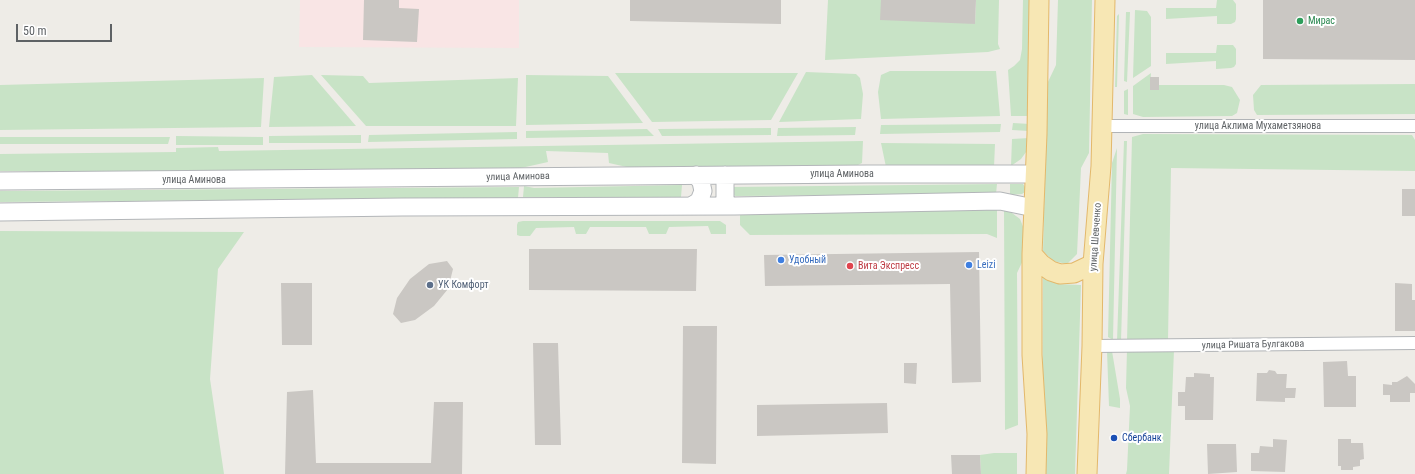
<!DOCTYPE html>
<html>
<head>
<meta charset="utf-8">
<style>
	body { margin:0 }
	#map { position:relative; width:1415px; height:474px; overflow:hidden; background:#eeece7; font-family:"Roboto Condensed",sans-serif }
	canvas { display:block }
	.scale { position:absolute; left:16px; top:24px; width:96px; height:18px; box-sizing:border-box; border:2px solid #5e6265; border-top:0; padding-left:5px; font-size:12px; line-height:14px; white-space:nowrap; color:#5e6265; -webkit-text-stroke:3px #fff; paint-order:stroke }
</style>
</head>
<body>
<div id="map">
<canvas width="1415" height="474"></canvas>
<div class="scale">50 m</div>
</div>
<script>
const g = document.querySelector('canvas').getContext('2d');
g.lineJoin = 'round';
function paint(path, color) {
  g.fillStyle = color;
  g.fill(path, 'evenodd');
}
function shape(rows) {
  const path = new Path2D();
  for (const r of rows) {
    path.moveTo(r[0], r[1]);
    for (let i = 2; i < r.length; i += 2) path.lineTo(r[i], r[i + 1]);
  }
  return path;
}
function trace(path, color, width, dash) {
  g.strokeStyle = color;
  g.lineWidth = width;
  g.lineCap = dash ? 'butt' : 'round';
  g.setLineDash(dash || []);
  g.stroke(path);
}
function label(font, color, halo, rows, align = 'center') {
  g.font = font + ' "Roboto Condensed",sans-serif';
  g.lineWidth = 4;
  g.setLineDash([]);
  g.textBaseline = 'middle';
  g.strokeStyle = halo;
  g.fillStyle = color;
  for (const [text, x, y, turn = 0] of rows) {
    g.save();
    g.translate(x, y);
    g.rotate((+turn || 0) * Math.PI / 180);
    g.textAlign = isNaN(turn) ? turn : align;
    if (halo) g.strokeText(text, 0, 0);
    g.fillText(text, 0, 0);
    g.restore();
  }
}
paint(shape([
	[300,0,519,0,519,48,299,47]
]), '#f9e5e5');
paint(shape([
	[828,0,881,0,975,24,976,0,999,0,998,44,1000,49,988,52,825,60],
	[1023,0,1033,0,1029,116,1011,116,1008,70,1014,66,1020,60,1022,49],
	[1058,0,1092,0,1089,153,1081,168,1077,254,1067,264,1053,261,1043,251,1047,84,1056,65],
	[1217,0,1233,0,1236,4,1236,19,1235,22,1231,24,1217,24,1217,16,1166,19,1166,8,1216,8],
	[1135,10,1147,11,1151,17,1151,66,1133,78],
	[1126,12,1130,12,1127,82,1124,81],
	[1119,14,1117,87,1115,87,1117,16],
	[1217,45,1233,45,1236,49,1236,64,1234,67,1231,68,1216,69,1216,61,1166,64,1166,53,1216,53],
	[890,71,996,71,1000,116,881,119,878,92,881,75],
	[806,72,856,74,860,78,863,94,861,119,779,122],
	[615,73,798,73,771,120,652,122],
	[1151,73,1150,90,1159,85,1224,85,1232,87,1240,100,1237,113,1232,116,1143,117,1133,114,1133,86],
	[312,75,356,126,269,127,274,77],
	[321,75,363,76,369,83,518,78,516,126,366,126],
	[526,75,608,76,643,123,526,125],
	[264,78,261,127,0,130,0,85],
	[1415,84,1415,114,1257,115,1254,110,1253,95,1261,85],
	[1128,89,1128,115,1124,114,1124,91],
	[1013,123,1030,124,1029,131,1012,130],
	[1001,124,1000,132,880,134,881,125],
	[856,127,855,135,777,136,778,128],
	[771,128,771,135,662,136,658,129],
	[647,129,654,136,526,138,526,131],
	[517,132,517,139,368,142,369,135],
	[1143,134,1412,135,1415,140,1415,171,1171,168,1168,340,1127,341,1132,137],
	[361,135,361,143,269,143,269,136],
	[176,136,263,137,263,145,176,145],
	[0,137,170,137,168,144,0,144],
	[1029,138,1029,148,1021,159,1011,166,1012,139],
	[863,141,862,163,854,167,680,166,640,170,609,163,608,153,546,151,548,162,521,168,69,175,25,171,0,171,0,154,176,152,176,148,218,147,219,151],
	[1124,141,1127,141,1121,341,1117,341],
	[881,143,995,144,994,167,886,167],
	[1117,148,1113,340,1108,337,1112,163],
	[997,184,996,194,736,196,732,195,733,187],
	[1010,184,1023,184,1025,187,1025,192,1022,194,1010,195],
	[682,185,681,197,523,197,524,186,534,188],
	[519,187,518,198,0,202,0,191],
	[997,208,997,238,987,234,750,235,740,225,740,212],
	[1004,210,1008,210,1020,219,1026,234,1026,254,1017,273,1018,425,1005,430],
	[523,221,720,221,726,225,726,234,711,234,708,226,669,227,666,234,649,234,646,227,590,227,586,234,576,234,574,227,536,228,530,236,520,236,517,235,517,225,518,222],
	[0,231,244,232,218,269,210,379,224,474,0,474],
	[1043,277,1058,284,1081,285,1075,474,1042,474],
	[1127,349,1174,350,1169,474,1126,474,1127,470,1130,406,1126,388],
	[1107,351,1112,351,1120,399,1120,408,1109,406],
	[994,453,1017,453,1017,474,981,474,980,455]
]), '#c8e3c6');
paint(shape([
	[364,0,399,0,399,8,419,9,417,42,363,40],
	[630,0,781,0,781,24,630,21],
	[881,0,976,0,975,24,880,20],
	[1263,0,1415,0,1415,60,1263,59],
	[1150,77,1159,77,1159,90,1150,90],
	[1402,189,1415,189,1415,216,1402,216],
	[529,249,697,249,696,291,529,290],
	[979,252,981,382,952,383,950,284,765,286,764,255],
	[447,261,453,269,448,289,434,306,415,320,401,323,393,314,397,298,410,279,429,264],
	[281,283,312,283,312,345,282,345],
	[1395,283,1412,284,1412,300,1415,300,1415,331,1395,331],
	[683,326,717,326,716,464,682,463],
	[533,343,558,343,561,445,535,445],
	[1347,361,1348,376,1356,376,1356,407,1324,407,1323,362],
	[904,363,917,363,916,384,904,383],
	[1269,370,1275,371,1277,374,1287,374,1286,388,1296,388,1295,398,1285,398,1285,402,1256,401,1257,373,1267,373],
	[1194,373,1210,374,1210,377,1214,377,1213,420,1185,420,1185,406,1178,406,1178,392,1185,392,1186,377,1194,377],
	[1407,376,1415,384,1415,393,1410,393,1410,402,1390,402,1390,395,1383,395,1383,384,1392,385,1392,382,1397,382],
	[313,390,316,463,431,463,434,402,463,402,462,474,285,474,287,392],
	[887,403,888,433,757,436,757,405],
	[1273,439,1287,440,1285,472,1251,471,1251,453,1259,453,1260,446,1273,447],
	[1338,439,1351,439,1351,443,1363,443,1364,459,1360,460,1360,466,1353,467,1353,470,1341,470,1341,466,1338,466],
	[1207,444,1236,444,1237,472,1208,474],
	[951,455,980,455,981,474,952,474]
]), '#cac7c3');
const street = shape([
	[1101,126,1415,126],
	[1092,346,1415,343]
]);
const secondary = shape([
	[0,181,867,174,1035,174],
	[691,206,699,201,703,191,701,182,696,175],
	[725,206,725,175],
	[0,212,402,207,735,206,1000,201,1034,208]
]);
const primary = shape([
	[1032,254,1041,264,1051,271,1060,274,1074,273,1093,264],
	[1036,474,1037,434,1032,355,1032,254,1037,134,1039,0],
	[1087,474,1092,346,1093,264,1101,166,1105,0]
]);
trace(street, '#b1b4b7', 14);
trace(secondary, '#b3b6b9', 19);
trace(primary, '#e3b86b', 21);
trace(street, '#fff', 12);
trace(secondary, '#fff', 17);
trace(primary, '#f7e7b4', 19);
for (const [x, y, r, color] of [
	[1300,21,4,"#2e9e5b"],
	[781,260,4,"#3f7fe0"],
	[969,265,4,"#3f7fe0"],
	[850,266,4,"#e0444e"],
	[430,285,4,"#5c6f8a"],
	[1114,438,4,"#1a4fb4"]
]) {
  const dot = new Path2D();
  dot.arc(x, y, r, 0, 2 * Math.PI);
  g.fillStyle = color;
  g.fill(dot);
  trace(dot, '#fff', 1.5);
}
label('10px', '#27864d', '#fff', [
	["Мирас",1308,21]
], 'left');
label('10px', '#5e6265', '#fff', [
	["улица Аклима Мухаметзянова",1258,126],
	["улица Аминова",842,174],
	["улица Аминова",518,177,-1],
	["улица Аминова",194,180],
	["улица Шевченко",1096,237,-86],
	["улица Ришата Булгакова",1253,345,-1]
]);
label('10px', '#366cbe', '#fff', [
	["Удобный",789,260],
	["Leizi",977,265]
], 'left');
label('10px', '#be3a42', '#fff', [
	["Вита Экспресс",858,266]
], 'left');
label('10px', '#4e5e75', '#fff', [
	["УК Комфорт",438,285]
], 'left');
label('10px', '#164399', '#fff', [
	["Сбербанк",1122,438]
], 'left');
</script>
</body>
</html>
